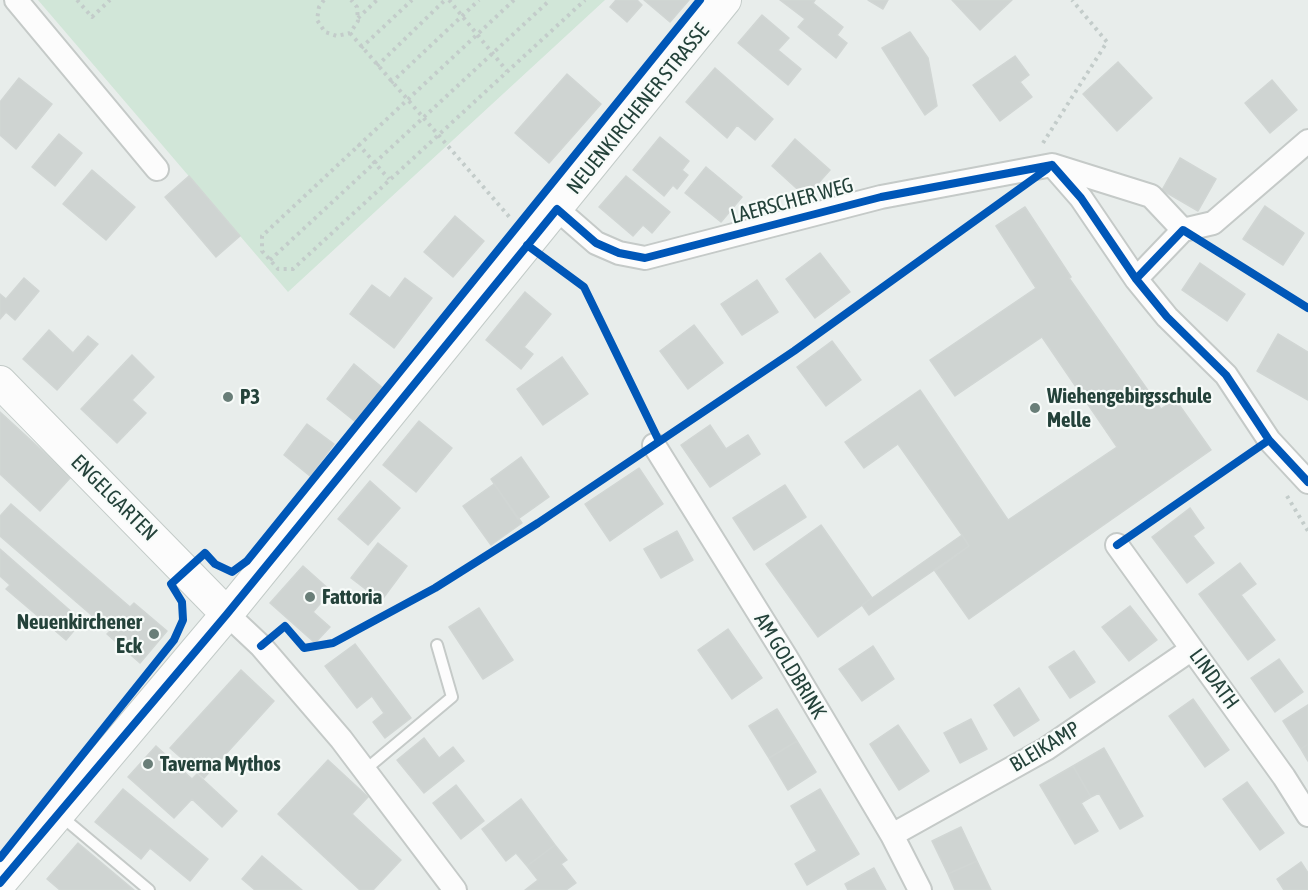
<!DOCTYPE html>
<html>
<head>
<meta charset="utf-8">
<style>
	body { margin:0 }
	canvas { display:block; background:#e8edeb }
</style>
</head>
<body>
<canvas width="1308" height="890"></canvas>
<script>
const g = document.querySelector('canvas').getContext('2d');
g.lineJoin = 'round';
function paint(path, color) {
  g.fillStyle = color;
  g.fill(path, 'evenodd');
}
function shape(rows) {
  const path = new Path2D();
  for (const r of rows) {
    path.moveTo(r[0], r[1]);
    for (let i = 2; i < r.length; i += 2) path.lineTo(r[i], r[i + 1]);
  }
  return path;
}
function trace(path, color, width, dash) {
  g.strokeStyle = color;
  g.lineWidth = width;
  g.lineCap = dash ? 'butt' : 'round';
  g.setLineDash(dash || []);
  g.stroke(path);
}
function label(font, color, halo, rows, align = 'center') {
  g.font = font + ' "Asap Condensed",sans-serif';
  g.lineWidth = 4.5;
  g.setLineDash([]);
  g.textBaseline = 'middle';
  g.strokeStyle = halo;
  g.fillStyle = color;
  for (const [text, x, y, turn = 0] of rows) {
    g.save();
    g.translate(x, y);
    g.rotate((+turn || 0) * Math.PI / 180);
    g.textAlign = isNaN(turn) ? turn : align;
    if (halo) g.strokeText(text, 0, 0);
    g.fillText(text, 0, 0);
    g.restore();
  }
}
paint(shape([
	[38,0,605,0,288,292]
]), '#d1e6d8');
const building = shape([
	[616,0,637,0,642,5,627,22,610,7,616,0],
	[644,0,689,0,670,22,644,0],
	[780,0,815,0,813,3,843,27,837,35,847,43,836,58,798,27,805,19,780,0],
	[868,0,888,0,883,9,868,0],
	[952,0,1012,0,980,30,952,0],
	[762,15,789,38,778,50,801,69,788,85,738,43,762,15],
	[910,32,928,58,937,106,925,115,882,48,910,32],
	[1015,56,1029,75,1020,82,1032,97,1000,121,973,85,1015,56],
	[1118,62,1152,98,1117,131,1083,94,1118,62],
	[715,68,773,119,755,140,737,125,727,138,686,102,715,68],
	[567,74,601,104,549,163,515,133,567,74],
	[19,78,52,104,16,149,0,135,0,102,19,78],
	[1272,80,1297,110,1270,133,1245,103,1272,80],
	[59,134,82,153,55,186,32,167,59,134],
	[660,137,689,161,682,170,688,175,677,189,673,185,664,196,633,170,660,137],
	[795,139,830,170,806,197,772,166,795,139],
	[1180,158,1216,179,1198,211,1162,190,1180,158],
	[706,167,742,197,721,222,685,193,706,167],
	[92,170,135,207,106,240,63,204,92,170],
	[189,176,240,236,216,257,165,197,189,176],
	[626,176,670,212,652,233,643,225,633,236,599,207,626,176],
	[1265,206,1304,233,1283,265,1243,239,1265,206],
	[1025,207,1071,277,1069,278,1161,409,1175,399,1211,450,969,619,935,571,969,546,962,535,898,444,864,468,845,442,920,390,1008,520,1117,447,1042,337,955,396,930,360,1036,288,996,226,1025,207],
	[455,216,484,241,453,277,424,252,455,216],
	[820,253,850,292,815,318,786,279,820,253],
	[1200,263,1245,294,1227,321,1182,290,1200,263],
	[24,278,39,291,15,320,6,312,0,319,0,294,6,299,24,278],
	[405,278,432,298,394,348,350,314,372,285,390,298,405,278],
	[757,280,778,312,742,335,721,304,757,280],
	[525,292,551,314,524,347,533,354,521,369,486,340,525,292],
	[694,325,723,363,688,389,660,351,694,325],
	[49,330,73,353,88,336,98,344,57,390,23,359,49,330],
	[1278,334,1308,352,1308,400,1257,371,1278,334],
	[832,341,861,380,826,406,797,367,832,341],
	[132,355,154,377,132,400,146,413,117,443,81,409,132,355],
	[562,357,588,394,543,425,517,389,562,357],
	[354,364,384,389,357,423,327,399,354,364],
	[0,412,71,477,40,511,0,474,0,412],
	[419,421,452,448,416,492,383,465,419,421],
	[307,424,334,444,310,476,284,455,307,424],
	[710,425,726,449,748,435,760,454,710,487,681,445,710,425],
	[521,457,549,497,518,519,491,479,521,457],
	[639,468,663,504,610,541,585,504,639,468],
	[370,481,400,508,368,545,338,519,370,481],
	[494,484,522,523,491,545,463,506,494,484],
	[785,485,806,517,754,550,733,518,785,485],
	[11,504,130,607,134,603,167,631,140,663,107,634,110,631,0,536,0,516,11,504],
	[1190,508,1204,528,1193,536,1214,563,1187,583,1152,537,1190,508],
	[821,525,872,598,818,637,766,564,821,525],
	[677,531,693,560,661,578,644,549,677,531],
	[962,535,969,546,869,615,862,605,962,535],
	[378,543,407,566,381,601,351,578,378,543],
	[0,549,82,621,66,640,6,589,10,585,0,576,0,549],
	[1240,563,1256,584,1241,595,1275,640,1248,660,1199,594,1240,563],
	[303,566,331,591,313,612,330,627,315,643,270,603,303,566],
	[1130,606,1157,640,1129,661,1102,627,1130,606],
	[479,608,513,660,483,679,449,627,479,608],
	[728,629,762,678,732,699,698,650,728,629],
	[355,644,411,718,385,738,373,722,384,713,372,696,357,708,325,666,355,644],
	[873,646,894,679,862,701,839,669,873,646],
	[1074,651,1095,682,1070,698,1049,667,1074,651],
	[1279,659,1303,692,1275,712,1251,678,1279,659],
	[241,670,274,701,204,778,170,748,241,670],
	[1019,688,1039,720,1014,736,994,705,1019,688],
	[1193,699,1229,750,1205,767,1169,716,1193,699],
	[1308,705,1308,744,1301,749,1283,721,1308,705],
	[777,709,797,741,769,758,749,726,777,709],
	[971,719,987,749,960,763,944,733,971,719],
	[898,725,929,771,899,790,870,744,898,725],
	[424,738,439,758,453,747,464,761,424,793,397,760,424,738],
	[797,741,816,772,788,790,769,758,797,741],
	[1308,744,1308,761,1301,749,1308,744],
	[156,746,192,779,197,774,237,811,222,827,192,799,174,818,128,777,156,746],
	[1104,748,1143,816,1120,829,1099,793,1091,797,1073,766,1104,748],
	[328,760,368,797,352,814,401,860,373,890,360,890,278,814,328,760],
	[1073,766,1091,797,1081,803,1098,831,1075,844,1040,785,1073,766],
	[1247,782,1284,833,1260,850,1223,799,1247,782],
	[456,785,484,821,461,839,433,803,456,785],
	[123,789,208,859,190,881,150,848,141,859,95,822,123,789],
	[820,789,859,854,807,885,795,864,817,851,791,806,820,789],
	[521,799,555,845,527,866,516,853,506,861,482,829,521,799],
	[961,827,977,861,948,874,932,841,961,827],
	[78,843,134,890,60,890,47,879,78,843],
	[555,845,567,860,561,864,576,883,566,890,525,890,538,880,527,866,555,845],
	[262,856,302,890,255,890,242,879,262,856],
	[977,861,991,890,955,890,948,874,977,861],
	[1301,862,1308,873,1308,890,1284,890,1277,879,1301,862],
	[874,868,886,890,848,890,845,884,874,868]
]);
paint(building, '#cfd4d2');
trace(building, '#d1d6d4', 1.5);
const lane = shape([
	[365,770,452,697,437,645],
	[61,816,149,890]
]);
const street = shape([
	[16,0,157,169],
	[1053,166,1081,198,1136,279,1167,317,1226,375,1269,440,1308,482],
	[557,209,596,243,619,253,645,258,881,197,1052,165,1151,196,1183,230,1213,223,1308,141],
	[1136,279,1183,230],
	[654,445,786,657,892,835,920,890],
	[1117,545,1284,777,1308,815],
	[227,614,261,646,341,739,455,890],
	[892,835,1046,749,1192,649]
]);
const secondary = shape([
	[0,382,227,614],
	[0,883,227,614,725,0]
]);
trace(lane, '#c5cac8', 14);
trace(street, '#c5cac8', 26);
trace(secondary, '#c3cbc8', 34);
trace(shape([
	[77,0,92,17,110,0],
	[324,0,319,7,317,20,325,32,337,36,350,33,358,21,357,7,351,0],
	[449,0,507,71],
	[514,0,262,236,262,251,278,269,293,269,585,0],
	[358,18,377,0],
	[350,33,512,220],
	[361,48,412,0],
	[377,66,445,0],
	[391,83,479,0],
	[1043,143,1107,42,1072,0],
	[358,144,389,179],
	[1212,248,1308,308],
	[548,259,584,287,650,423],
	[270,260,550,0],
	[673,432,794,351,1005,199],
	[1287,496,1308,531],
	[1134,533,1251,453],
	[278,632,285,626,304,648,333,643,435,588,637,457]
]), '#c3ccca', 4, [3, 4.5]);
trace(lane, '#fcfcfc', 10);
trace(street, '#fcfcfc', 22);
trace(secondary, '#fcfcfc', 32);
trace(shape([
	[1052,165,1081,198,1136,279,1167,317,1226,375,1269,440,1308,482],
	[527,245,584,287,659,441],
	[1136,279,1183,230,1308,308],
	[1117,545,1269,440],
	[261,646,285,626,304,648,333,643,435,588,538,523,794,351,1047,169],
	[0,858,174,640,183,620,182,602,171,584,205,553,215,564,232,572,247,561,700,0],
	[0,883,227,614,557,209,596,243,619,253,645,258,881,197,1052,165]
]), '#0057b8', 8);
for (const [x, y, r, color] of [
	[228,397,6,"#697e78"],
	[1035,408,6,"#697e78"],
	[310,597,6,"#697e78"],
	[154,634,6,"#697e78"],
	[148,764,6,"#697e78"]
]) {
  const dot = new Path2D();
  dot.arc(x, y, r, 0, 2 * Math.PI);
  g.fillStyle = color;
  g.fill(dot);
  trace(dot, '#f7fbf9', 2);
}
label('21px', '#24423a', '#f7fbf9', [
	["NEUENKIRCHENER STRASSE",638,109,-51],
	["LAERSCHER WEG",792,201,-15],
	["ENGELGARTEN",114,498,45],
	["AM GOLDBRINK",790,666,59],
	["LINDATH",1214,679,54],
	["BLEIKAMP",1045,747,-31]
]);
label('bold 21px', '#24423a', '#f7fbf9', [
	["Wiehengebirgsschule",1047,396],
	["Melle",1047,420],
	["P3",240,397],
	["Fattoria",322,597],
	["Neuenkirchener",142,622,"right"],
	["Eck",142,646,"right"],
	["Taverna Mythos",160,764]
], 'left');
</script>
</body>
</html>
